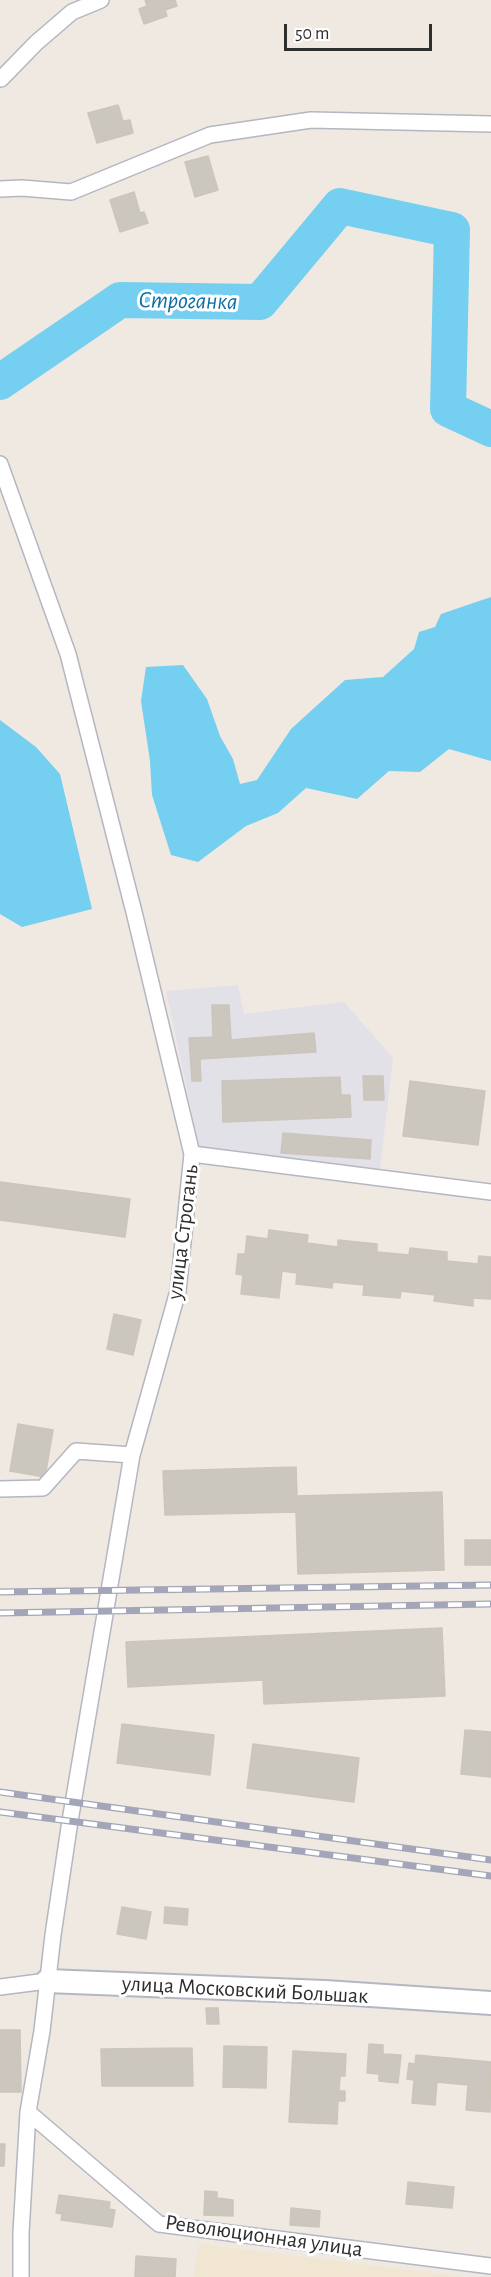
<!DOCTYPE html>
<html>
<head>
<meta charset="utf-8">
<style>
	body { margin:0 }
	#map { position:relative; width:491px; height:2277px; overflow:hidden; background:#efe9e1; font-family:"Alegreya Sans",sans-serif }
	canvas { display:block }
	.scale { position:absolute; left:284px; top:24px; width:148px; height:27px; box-sizing:border-box; border:3px solid #2e2e2e; border-top:0; padding-left:8px; font-size:18px; line-height:21px; white-space:nowrap; color:#2e2e2e; -webkit-text-stroke:4px #fff; paint-order:stroke }
</style>
</head>
<body>
<div id="map">
<canvas width="491" height="2277"></canvas>
<div class="scale">50 m</div>
</div>
<script>
const g = document.querySelector('canvas').getContext('2d');
g.lineJoin = 'round';
function paint(path, color) {
  g.fillStyle = color;
  g.fill(path, 'evenodd');
}
function shape(rows) {
  const path = new Path2D();
  for (const r of rows) {
    path.moveTo(r[0], r[1]);
    for (let i = 2; i < r.length; i += 2) path.lineTo(r[i], r[i + 1]);
  }
  return path;
}
function trace(path, color, width, dash) {
  g.strokeStyle = color;
  g.lineWidth = width;
  g.lineCap = dash ? 'butt' : 'round';
  g.setLineDash(dash || []);
  g.stroke(path);
}
function label(font, color, halo, rows, align = 'center') {
  g.font = font + ' "Alegreya Sans",sans-serif';
  g.lineWidth = 6;
  g.setLineDash([]);
  g.textBaseline = 'middle';
  g.strokeStyle = halo;
  g.fillStyle = color;
  for (const [text, x, y, turn = 0] of rows) {
    g.save();
    g.translate(x, y);
    g.rotate((+turn || 0) * Math.PI / 180);
    g.textAlign = isNaN(turn) ? turn : align;
    if (halo) g.strokeText(text, 0, 0);
    g.fillText(text, 0, 0);
    g.restore();
  }
}
paint(shape([
	[238,985,244,1014,344,1002,393,1058,380,1169,199,1147,166,991]
]), '#e3e1e8');
paint(shape([
	[199,2244,464,2277,193,2277]
]), '#f0e6d1');
paint(shape([
	[491,597,491,761,449,749,420,772,389,771,357,799,306,788,278,813,246,826,198,862,171,855,152,795,150,761,141,701,146,667,183,665,207,699,220,736,233,759,240,784,257,780,291,729,345,680,383,677,414,649,419,632,435,627,441,614],
	[0,720,36,747,60,774,92,909,22,927,0,914]
]), '#75cff0');
trace(shape([
	[0,382,120,300,260,302,340,206,452,230,448,409,491,429]
]), '#75cff0', 36);
const building = shape([
	[145,0,175,0,177,6,165,10,167,16,144,24,139,9,147,6,145,0],
	[118,105,123,121,130,120,133,133,97,143,88,113,118,105],
	[208,156,218,190,195,197,185,162,208,156],
	[134,192,140,213,144,212,148,223,120,232,110,200,134,192],
	[212,1005,229,1005,232,1057,200,1059,201,1081,192,1081,189,1038,213,1037,212,1005],
	[314,1033,316,1052,232,1057,231,1040,314,1033],
	[363,1076,383,1076,384,1100,364,1100,363,1076],
	[340,1077,341,1095,350,1095,351,1117,223,1122,222,1081,340,1077],
	[410,1081,485,1091,478,1145,403,1136,410,1081],
	[283,1133,371,1140,370,1159,281,1153,283,1133],
	[0,1182,130,1199,125,1237,0,1220,0,1182],
	[269,1230,308,1235,307,1243,338,1247,338,1240,377,1244,377,1252,409,1255,410,1248,447,1252,447,1261,478,1264,479,1256,491,1257,491,1299,473,1298,473,1306,434,1301,435,1295,401,1291,400,1298,363,1295,364,1285,333,1282,332,1288,296,1284,297,1273,282,1271,279,1298,241,1294,243,1275,236,1274,238,1254,245,1254,247,1236,268,1239,269,1230],
	[114,1314,141,1320,133,1355,107,1349,114,1314],
	[18,1424,53,1430,45,1477,10,1471,18,1424],
	[296,1467,297,1496,442,1492,444,1570,298,1574,296,1512,165,1515,163,1471,296,1467],
	[465,1540,491,1540,491,1565,465,1565,465,1540],
	[442,1628,445,1696,264,1704,263,1680,128,1687,126,1642,442,1628],
	[122,1724,214,1735,210,1775,117,1763,122,1724],
	[465,1730,491,1732,491,1777,461,1774,465,1730],
	[253,1744,359,1758,354,1802,247,1788,253,1744],
	[122,1907,151,1912,146,1939,117,1934,122,1907],
	[165,1907,188,1909,187,1925,164,1923,165,1907],
	[206,2008,218,2008,219,2024,207,2024,206,2008],
	[0,2030,20,2030,21,2092,0,2092,0,2030],
	[369,2044,383,2045,383,2054,401,2055,398,2083,379,2081,379,2074,367,2073,369,2044],
	[224,2046,267,2047,266,2088,223,2087,224,2046],
	[192,2048,193,2086,102,2086,101,2049,192,2048],
	[293,2051,346,2054,345,2076,340,2076,339,2091,345,2091,345,2101,338,2101,337,2124,289,2122,293,2051],
	[416,2055,491,2062,490,2112,466,2110,468,2085,437,2082,435,2105,412,2103,414,2080,407,2079,409,2063,415,2064,416,2055],
	[0,2144,5,2144,4,2166,0,2166,0,2144],
	[408,2182,454,2187,452,2208,406,2204,408,2182],
	[205,2191,217,2192,217,2198,233,2200,233,2216,204,2215,205,2191],
	[59,2195,110,2202,109,2209,115,2210,112,2227,61,2220,62,2214,56,2213,59,2195],
	[291,2208,320,2211,319,2227,290,2225,291,2208],
	[136,2256,176,2259,175,2277,135,2277,136,2256]
]);
paint(building, '#cbc7bf');
trace(building, '#cbc5ba', 1.5);
const street = shape([
	[1,79,36,43,72,12,101,0],
	[0,189,22,188,71,192,210,135,311,120,491,124],
	[0,464,68,654,135,916,192,1154],
	[132,1455,70,1821,53,1935,42,2031,28,2112,159,2224,491,2266],
	[0,1489,43,1488,76,1451,132,1455,178,1291,192,1154,491,1192],
	[0,1987,47,1981],
	[21,2277,21,2233,28,2112]
]);
const secondary = shape([
	[47,1981,325,1992,491,2003]
]);
trace(street, '#b4b7c1', 18);
trace(secondary, '#b4b7c1', 26);
trace(street, '#fff', 15);
trace(secondary, '#fff', 22);
const rail = shape([
	[0,1592,491,1585],
	[0,1613,491,1604],
	[0,1792,491,1860],
	[0,1812,491,1876]
]);
trace(rail, '#a3a6b8', 7);
trace(rail, '#fff', 4.5, [14]);
label('22px', '#2e2e2e', '#fff', [
	["улица Строгань",183,1232,-83],
	["улица Московский Большак",245,1990,3],
	["Революционная улица",264,2236,8]
]);
label('italic 24px', '#0d6fa3', '#fff', [
	["Строганка",188,301,1]
]);
</script>
</body>
</html>
